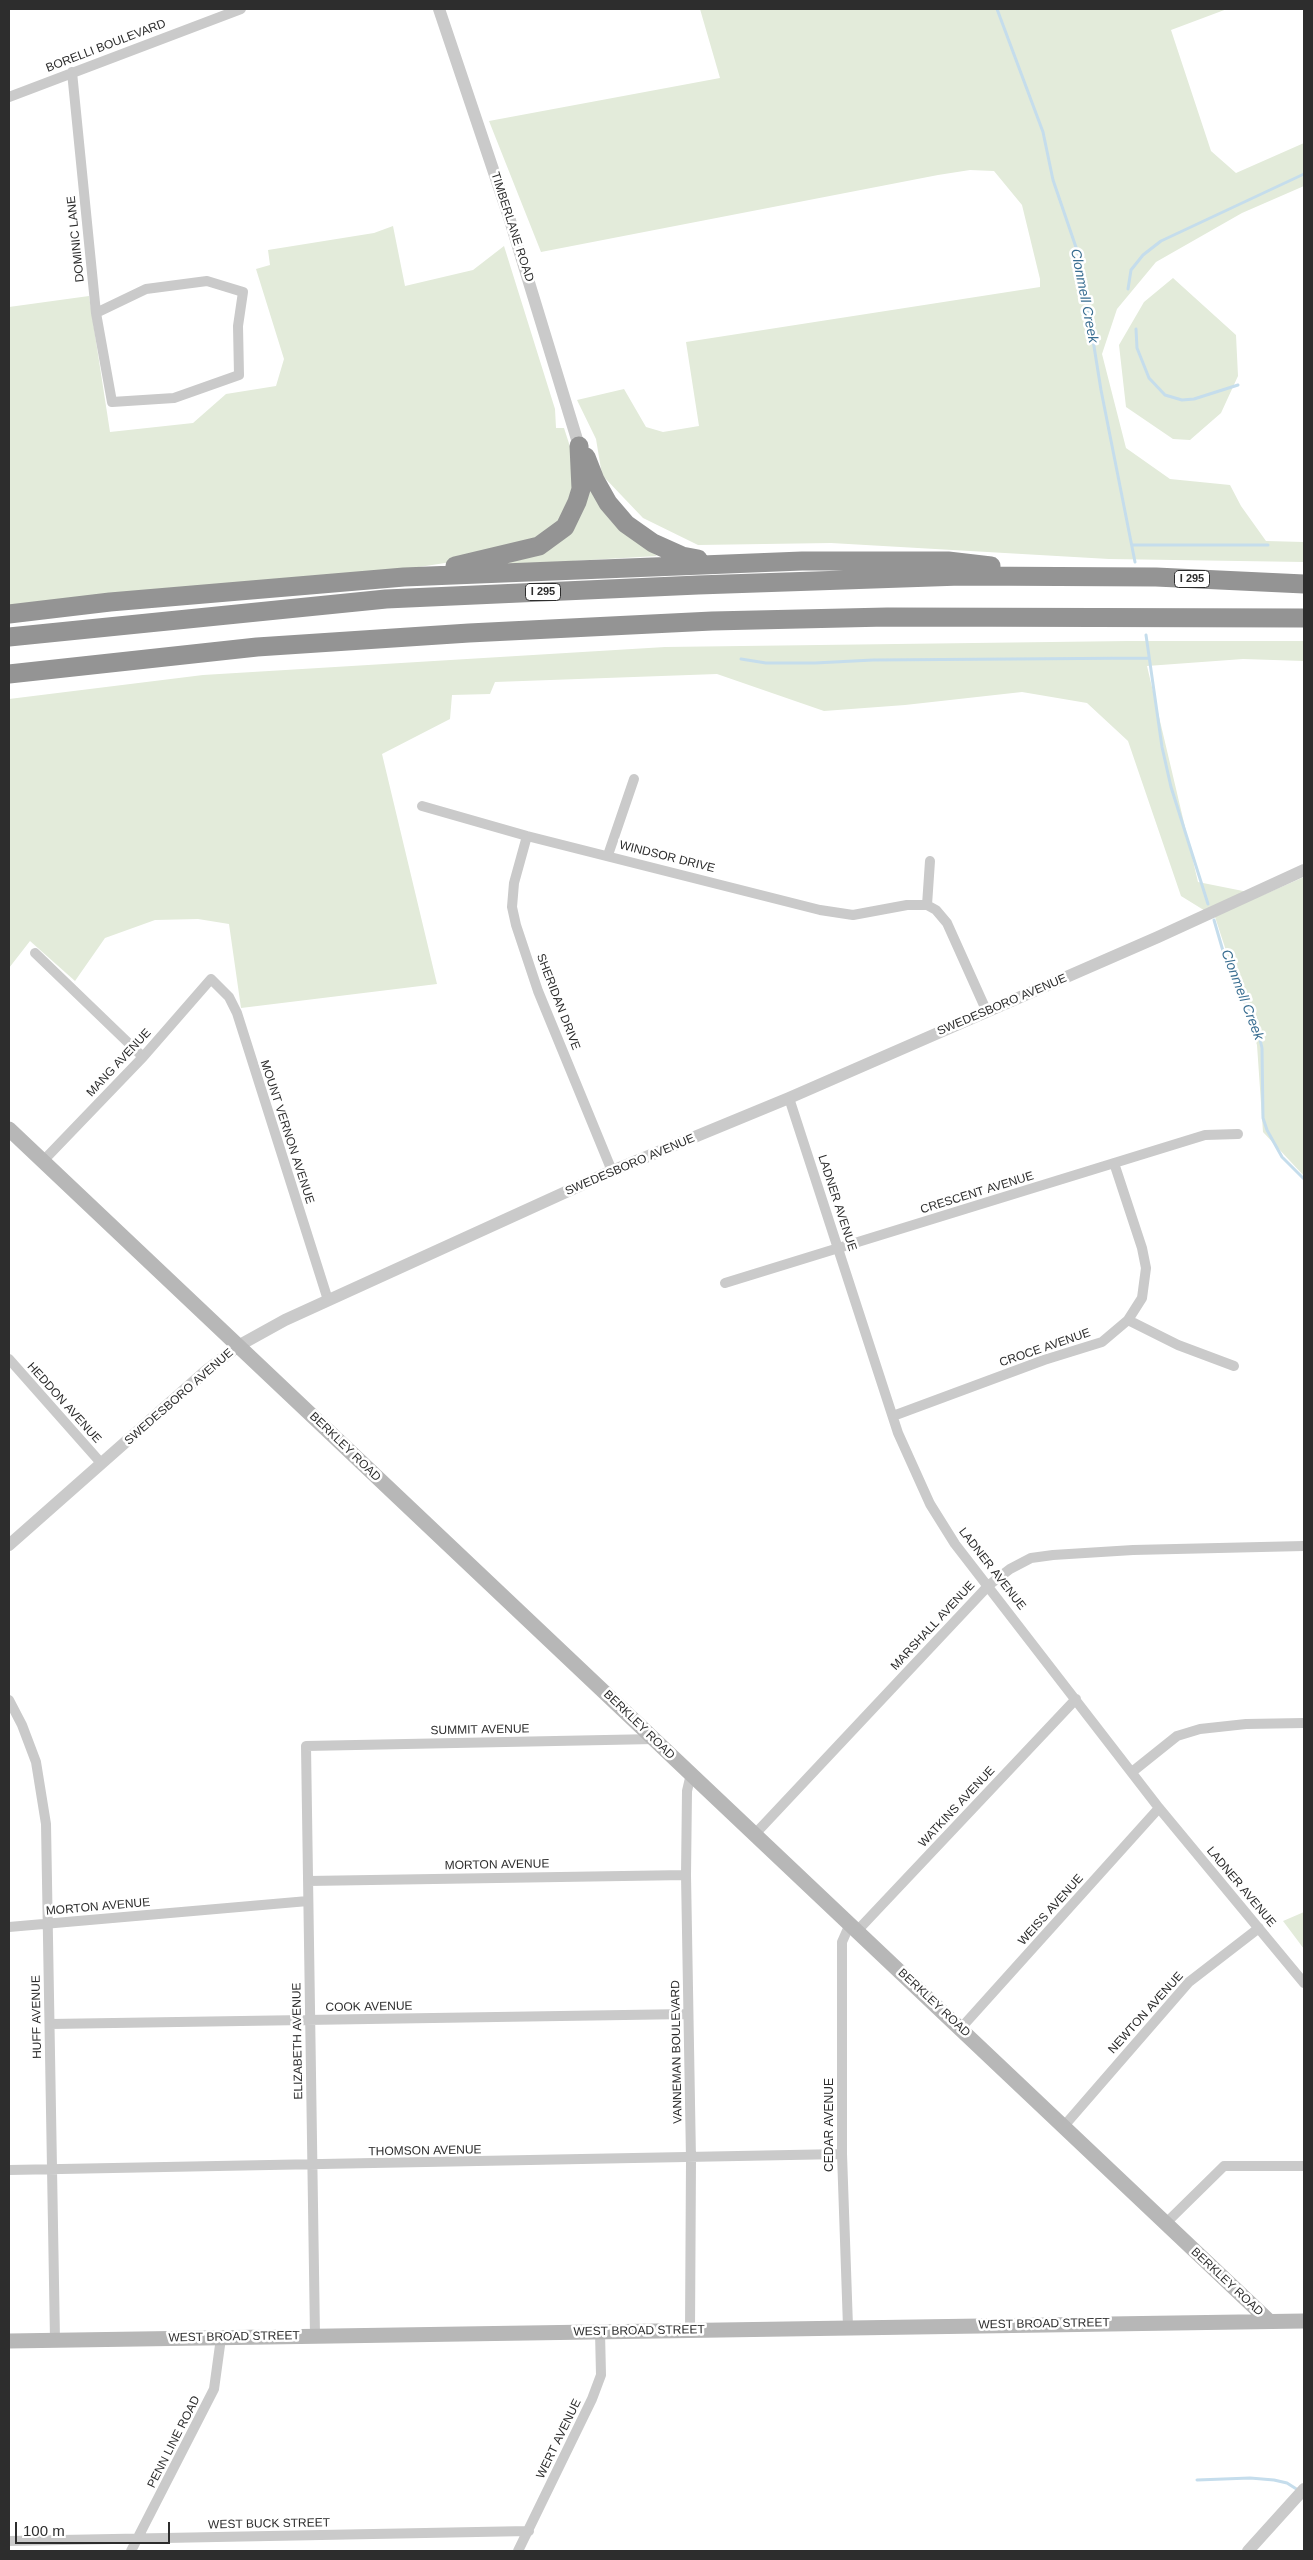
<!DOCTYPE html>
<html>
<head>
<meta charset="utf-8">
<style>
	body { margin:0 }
	#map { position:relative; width:1313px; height:2560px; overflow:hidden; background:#fff; font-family:Arial,sans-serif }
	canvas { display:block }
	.frame { position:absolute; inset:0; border:10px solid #2d2d2d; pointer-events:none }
	.scale { position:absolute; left:15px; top:2522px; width:155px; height:22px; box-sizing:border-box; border:2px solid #2d2d2d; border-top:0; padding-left:6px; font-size:15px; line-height:18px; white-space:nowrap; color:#2d2d2d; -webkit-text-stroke:4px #fff; paint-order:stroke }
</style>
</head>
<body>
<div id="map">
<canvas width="1313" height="2560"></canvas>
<div class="frame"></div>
<div class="scale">100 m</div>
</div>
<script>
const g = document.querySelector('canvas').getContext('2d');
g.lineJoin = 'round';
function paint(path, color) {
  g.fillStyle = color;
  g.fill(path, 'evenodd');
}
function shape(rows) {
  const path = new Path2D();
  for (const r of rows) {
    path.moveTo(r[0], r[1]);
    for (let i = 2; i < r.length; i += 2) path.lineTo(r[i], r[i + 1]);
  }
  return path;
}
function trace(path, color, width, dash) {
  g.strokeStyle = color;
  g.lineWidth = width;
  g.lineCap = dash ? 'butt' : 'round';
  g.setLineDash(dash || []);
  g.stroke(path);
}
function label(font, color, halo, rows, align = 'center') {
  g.font = font + ' Arial,sans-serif';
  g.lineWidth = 5;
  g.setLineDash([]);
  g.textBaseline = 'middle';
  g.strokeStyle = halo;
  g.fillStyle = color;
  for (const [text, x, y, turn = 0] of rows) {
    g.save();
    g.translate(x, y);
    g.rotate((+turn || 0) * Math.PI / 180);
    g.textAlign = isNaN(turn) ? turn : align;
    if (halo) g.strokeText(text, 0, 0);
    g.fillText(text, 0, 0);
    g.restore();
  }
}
paint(shape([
	[700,9,1227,9,1171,30,1211,151,1236,173,1304,143,1304,186,1242,213,1156,262,1117,309,1102,354,1126,448,1170,479,1230,485,1241,506,1266,541,1304,542,1304,562,1109,559,831,543,698,545,643,518,602,475,596,439,577,400,624,389,646,427,663,432,699,426,686,342,1040,287,1040,279,1022,205,994,171,970,170,938,175,541,252,489,121,720,78],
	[393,226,405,286,473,270,504,246,555,409,556,428,564,428,575,462,575,494,553,529,535,542,471,559,380,573,9,610,9,307,89,296,110,432,193,423,226,394,276,386,284,359,256,269,270,265,268,250,374,233],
	[1173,278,1236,335,1238,376,1221,413,1190,440,1173,439,1126,407,1119,345,1144,302],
	[590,486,611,521,657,556,504,565,573,530],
	[1128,641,1304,641,1304,661,1243,659,1147,666,1198,882,1263,895,1304,877,1304,1176,1263,1132,1257,1045,1215,917,1181,896,1128,741,1087,703,1022,692,905,705,824,711,717,674,495,682,490,694,452,695,450,719,382,754,437,984,241,1008,229,924,198,919,155,920,105,938,75,981,30,941,9,968,9,699,203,675,665,647],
	[1304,1912,1304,1949,1283,1921]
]), '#e3ebda');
trace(shape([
	[997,9,1043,132,1053,180,1080,259,1101,390,1135,562],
	[1128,289,1131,270,1143,255,1161,241,1304,174],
	[1136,329,1137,348,1149,378,1165,395,1182,400,1194,399,1238,385],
	[1132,545,1268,545],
	[1146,635,1162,747,1171,787,1208,904],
	[741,659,766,663,815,663,873,660,1149,658],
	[1214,920,1223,951,1257,1027,1262,1048,1263,1118,1267,1130,1282,1157,1304,1179],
	[1197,2480,1250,2478,1274,2480,1287,2483,1298,2490]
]), '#c5ddec', 3);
trace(shape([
	[72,72,96,313,112,402,174,398,239,375,238,326,243,292,207,281,146,289,96,313],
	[9,97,241,9],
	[422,806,527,836,820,910,853,915,907,905,927,905,936,910,947,923,987,1012],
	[527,836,514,883,512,907,516,925,538,991,612,1171],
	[608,855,634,779],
	[927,905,930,861],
	[35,953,143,1057],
	[789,1098,898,1433,930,1504,955,1544,1159,1808,1304,1983],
	[43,1161,143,1057,211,979,229,997,237,1013,328,1300],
	[725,1283,1205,1135,1238,1134],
	[1128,1320,1178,1345,1234,1366],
	[9,1359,101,1463],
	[893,1416,1044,1360,1102,1342,1128,1320,1142,1298,1146,1268,1142,1248,1114,1163],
	[9,1700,22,1725,36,1762,46,1824,55,2340],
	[1132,1772,1177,1736,1200,1729,1246,1724,1304,1723],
	[755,1834,989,1585,1010,1569,1031,1558,1053,1555,1133,1550,1304,1546],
	[308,1881,686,1875],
	[9,1927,308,1901],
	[857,1931,1076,1699],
	[50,2024,688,2014],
	[961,2028,1159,1808],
	[1064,2126,1189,1982,1259,1928],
	[9,2170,842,2154],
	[1166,2223,1224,2166,1304,2166],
	[848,2327,842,2154,842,1942,850,1924],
	[690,2330,691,2159,686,1875,687,1791,691,1774],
	[315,2336,306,1746,655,1739],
	[9,2541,529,2531],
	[131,2551,214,2389,221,2338],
	[518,2551,592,2399,601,2375,600,2332]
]), '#cacaca', 10);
trace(shape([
	[439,9,509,217,579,446],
	[9,1545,206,1371,238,1346,285,1320,612,1171,789,1098,1158,937,1304,870],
	[1248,2551,1304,2489]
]), '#cacaca', 12);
trace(shape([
	[9,1129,1269,2321],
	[9,2341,1304,2321]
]), '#b7b7b7', 15);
trace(shape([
	[586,457,595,480,608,503,626,524,653,543,682,556,698,559],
	[455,566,539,546,565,527,577,502,581,489,579,446],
	[9,614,110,602,404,577,802,561,948,561,991,566],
	[9,637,386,599,698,585,961,576,1156,577,1304,584],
	[9,674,257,647,469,633,712,621,887,617,1304,618]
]), '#949494', 19);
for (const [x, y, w] of [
	[1192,579,35],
	[543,592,35]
]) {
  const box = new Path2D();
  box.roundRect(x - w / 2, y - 8.5, w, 17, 4);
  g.fillStyle = '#fff';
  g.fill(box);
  trace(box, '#2d2d2d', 1);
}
label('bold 11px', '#2d2d2d', null, [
	["I 295",1192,579],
	["I 295",543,592]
]);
label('12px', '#2d2d2d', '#fff', [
	["BORELLI BOULEVARD",106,46,-21],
	["TIMBERLANE ROAD",512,227,72],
	["DOMINIC LANE",76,239,-96],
	["WINDSOR DRIVE",667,857,14],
	["SHERIDAN DRIVE",558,1002,69],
	["SWEDESBORO AVENUE",1002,1005,-23],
	["MANG AVENUE",119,1063,-47],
	["MOUNT VERNON AVENUE",287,1132,72],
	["SWEDESBORO AVENUE",630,1165,-23],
	["CRESCENT AVENUE",977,1193,-17],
	["LADNER AVENUE",837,1203,72],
	["CROCE AVENUE",1045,1348,-19],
	["SWEDESBORO AVENUE",179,1397,-41],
	["HEDDON AVENUE",64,1403,48],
	["BERKLEY ROAD",345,1447,44],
	["LADNER AVENUE",992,1569,52],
	["MARSHALL AVENUE",933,1626,-47],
	["BERKLEY ROAD",639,1725,44],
	["SUMMIT AVENUE",480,1730,-1],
	["WATKINS AVENUE",957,1807,-47],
	["MORTON AVENUE",497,1865,-1],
	["LADNER AVENUE",1241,1887,50],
	["MORTON AVENUE",98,1907,-5],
	["WEISS AVENUE",1051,1910,-48],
	["BERKLEY ROAD",934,2003,43],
	["COOK AVENUE",369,2007,-1],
	["NEWTON AVENUE",1146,2013,-48],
	["HUFF AVENUE",37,2017,-91],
	["ELIZABETH AVENUE",298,2041,-91],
	["VANNEMAN BOULEVARD",677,2052,-91],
	["CEDAR AVENUE",830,2125,-90],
	["THOMSON AVENUE",425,2151,-1],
	["BERKLEY ROAD",1227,2282,43],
	["WEST BROAD STREET",1044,2324,-1],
	["WEST BROAD STREET",639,2331,-1],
	["WEST BROAD STREET",234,2337,-1],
	["WERT AVENUE",559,2439,-64],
	["PENN LINE ROAD",174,2442,-63],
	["WEST BUCK STREET",269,2524,-1]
]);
label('italic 14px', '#396e91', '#fff', [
	["Clonmell Creek",1084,296,79],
	["Clonmell Creek",1242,995,69]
]);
</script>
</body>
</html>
